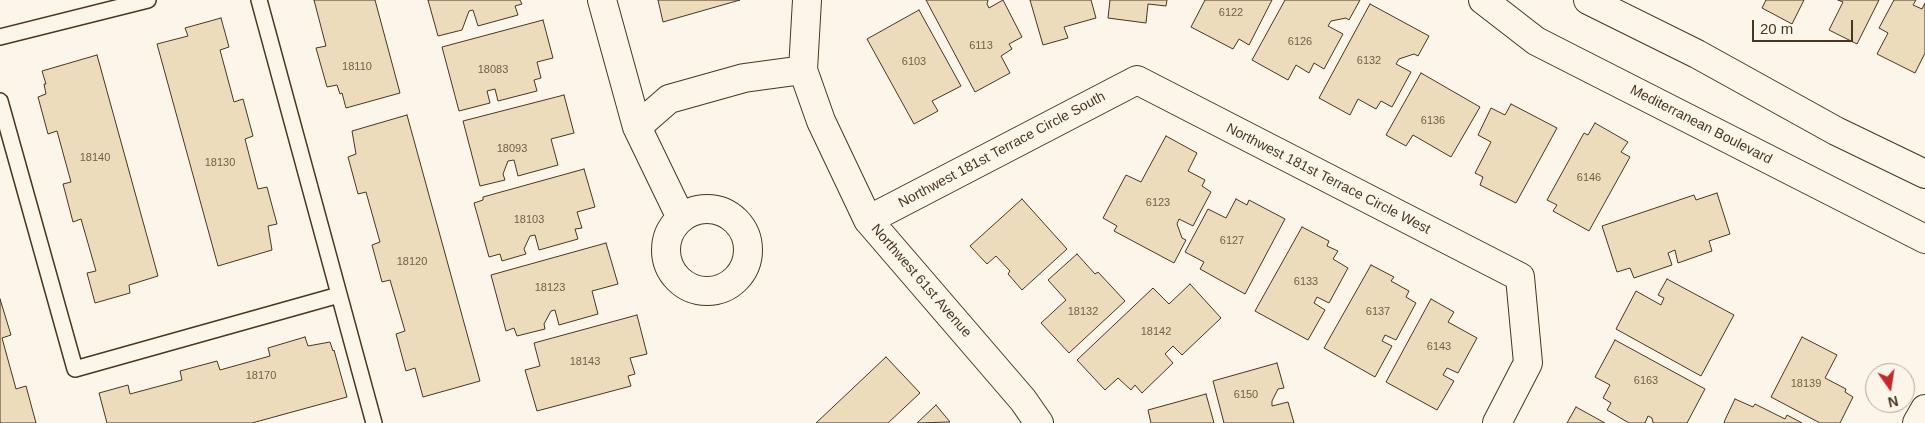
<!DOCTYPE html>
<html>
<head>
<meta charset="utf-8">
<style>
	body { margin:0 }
	#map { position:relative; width:1925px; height:423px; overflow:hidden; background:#fbf6e9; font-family:Arial,sans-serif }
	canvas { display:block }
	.north { position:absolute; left:1865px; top:363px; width:50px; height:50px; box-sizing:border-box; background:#fbf6e9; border:1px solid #b4a999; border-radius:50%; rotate:167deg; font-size:14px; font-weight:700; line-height:20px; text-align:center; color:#4a3520 }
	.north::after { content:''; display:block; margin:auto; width:18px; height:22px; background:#c62828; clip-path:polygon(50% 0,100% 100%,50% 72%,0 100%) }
	.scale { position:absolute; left:1752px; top:20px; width:101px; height:22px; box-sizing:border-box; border:2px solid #4a3520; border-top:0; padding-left:6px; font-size:15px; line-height:18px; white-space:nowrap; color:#4a3520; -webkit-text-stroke:4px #fbf6e9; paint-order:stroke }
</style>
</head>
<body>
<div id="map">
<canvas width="1925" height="423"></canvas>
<div class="north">N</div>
<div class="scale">20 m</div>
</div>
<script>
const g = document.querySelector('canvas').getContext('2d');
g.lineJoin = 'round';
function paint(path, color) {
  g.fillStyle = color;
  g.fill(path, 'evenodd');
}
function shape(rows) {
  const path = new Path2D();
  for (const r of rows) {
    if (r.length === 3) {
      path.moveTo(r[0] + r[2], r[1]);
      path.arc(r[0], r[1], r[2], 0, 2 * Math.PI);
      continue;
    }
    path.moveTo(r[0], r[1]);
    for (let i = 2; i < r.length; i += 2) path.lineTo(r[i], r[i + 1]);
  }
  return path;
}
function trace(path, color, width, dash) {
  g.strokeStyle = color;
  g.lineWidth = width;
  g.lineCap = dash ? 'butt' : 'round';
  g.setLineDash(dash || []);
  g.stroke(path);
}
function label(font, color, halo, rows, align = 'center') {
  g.font = font + ' Arial,sans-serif';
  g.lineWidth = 4;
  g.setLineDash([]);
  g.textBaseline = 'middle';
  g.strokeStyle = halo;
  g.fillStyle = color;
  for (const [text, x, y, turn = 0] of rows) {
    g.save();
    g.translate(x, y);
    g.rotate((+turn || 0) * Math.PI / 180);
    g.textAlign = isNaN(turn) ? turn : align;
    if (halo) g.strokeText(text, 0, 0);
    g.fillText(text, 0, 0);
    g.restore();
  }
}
const building = shape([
	[314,0,375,0,400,93,346,108,342,93,340,94,337,85,327,87,316,48,326,46,314,0],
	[428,0,520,0,522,4,515,6,518,15,478,26,473,10,469,11,462,30,438,36,428,0],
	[658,0,740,0,663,22,658,0],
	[926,0,988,0,987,4,989,8,1003,0,1022,37,1009,44,1012,49,1001,56,1010,73,975,92,926,0],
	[1030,0,1091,0,1096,18,1064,27,1068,38,1043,45,1030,0],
	[1110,0,1167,0,1166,6,1148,4,1146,23,1108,18,1110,0],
	[1205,0,1272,0,1249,45,1239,39,1233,49,1191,27,1205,0],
	[1285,0,1360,0,1349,20,1346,18,1331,21,1328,26,1343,34,1324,69,1314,63,1309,73,1296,65,1288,80,1252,60,1285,0],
	[1766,0,1804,0,1792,24,1762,8,1766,0],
	[1838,0,1879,0,1857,44,1829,30,1843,2,1838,0],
	[1894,0,1916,0,1913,5,1922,9,1925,3,1925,53,1915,73,1877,54,1888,33,1879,28,1894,0],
	[1370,4,1429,36,1418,56,1414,54,1399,59,1396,64,1411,72,1392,107,1381,101,1376,109,1358,99,1350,115,1319,98,1370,4],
	[919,10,961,86,932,101,938,111,914,124,867,39,919,10],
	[221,18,229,47,220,50,234,102,243,99,253,136,245,139,258,189,267,187,277,224,268,226,272,250,218,266,157,44,188,36,185,28,221,18],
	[543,20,553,58,537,62,541,78,534,80,537,91,498,101,495,89,487,91,490,103,459,111,442,47,543,20],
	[97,55,158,276,129,285,130,293,95,303,87,273,96,271,81,219,73,222,63,184,71,182,57,131,48,134,38,97,46,94,44,84,46,84,42,71,97,55],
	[1421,73,1480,107,1451,157,1413,135,1406,146,1386,135,1421,73],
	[564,95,574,133,551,139,558,165,518,176,514,160,508,161,503,174,505,180,480,186,463,121,564,95],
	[1511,104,1557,128,1516,203,1480,185,1483,177,1475,173,1491,142,1478,135,1491,108,1505,115,1511,104],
	[407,115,480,381,423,397,415,368,406,371,396,334,405,331,390,280,382,282,372,245,380,242,366,192,358,194,348,157,356,154,352,131,407,115],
	[1595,123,1628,142,1621,152,1630,157,1589,231,1553,211,1557,205,1547,200,1584,133,1588,135,1595,123],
	[1166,136,1197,153,1188,171,1205,180,1202,186,1211,192,1193,226,1179,219,1177,224,1182,238,1186,240,1174,263,1114,231,1117,226,1103,218,1126,175,1141,182,1166,136],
	[584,169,595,207,577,212,582,228,575,229,578,239,539,250,535,235,530,236,524,249,526,254,502,261,500,254,489,257,474,203,483,200,483,197,584,169],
	[1717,193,1730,234,1709,241,1712,251,1678,263,1675,250,1668,253,1672,265,1634,278,1630,268,1617,272,1602,226,1694,195,1696,200,1717,193],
	[1022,199,1067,249,1022,290,1008,274,1010,271,996,256,987,264,970,246,1022,199],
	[1236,199,1247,205,1249,200,1285,219,1245,294,1200,269,1204,262,1185,252,1208,209,1226,218,1236,199],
	[1302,227,1329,241,1327,246,1338,251,1333,259,1348,268,1329,303,1317,297,1314,303,1325,310,1308,340,1255,311,1302,227],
	[606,243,618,284,592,291,598,314,559,325,555,310,551,311,544,324,545,329,517,336,514,328,506,331,491,275,606,243],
	[1077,254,1095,274,1098,272,1125,301,1069,353,1041,323,1066,300,1048,280,1077,254],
	[1371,265,1394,277,1391,281,1409,291,1406,297,1416,303,1396,340,1385,335,1382,341,1392,346,1375,377,1324,348,1371,265],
	[1667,279,1734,315,1701,376,1616,329,1636,291,1661,305,1664,298,1658,295,1667,279],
	[1190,284,1221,318,1182,355,1173,346,1165,354,1173,363,1142,393,1135,385,1131,390,1118,378,1105,390,1077,360,1153,288,1169,304,1190,284],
	[0,299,11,335,2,338,16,389,26,386,36,423,0,423,0,299],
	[1431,299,1454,312,1448,322,1477,338,1458,373,1447,368,1443,375,1454,381,1437,410,1386,382,1431,299],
	[637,315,647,354,630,358,635,374,628,376,631,386,537,411,525,370,540,366,534,343,637,315],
	[305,337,308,346,330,342,333,351,334,350,347,397,252,423,107,423,99,393,128,385,130,394,182,380,180,371,217,361,220,370,270,356,268,348,305,337],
	[1802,337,1837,355,1825,378,1846,389,1845,392,1853,397,1840,423,1820,423,1771,397,1802,337],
	[1615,340,1705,389,1687,423,1653,423,1652,418,1648,416,1645,423,1629,423,1607,410,1611,403,1603,398,1610,385,1595,377,1615,340],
	[886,357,920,393,888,423,816,423,886,357],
	[1277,363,1284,388,1278,389,1272,401,1272,406,1288,402,1294,423,1224,423,1213,381,1277,363],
	[1206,394,1214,423,1151,423,1148,410,1206,394],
	[1735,399,1753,407,1755,404,1785,419,1787,415,1802,423,1725,423,1724,422,1735,399],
	[936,405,950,422,917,423,936,405],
	[1576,407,1605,423,1567,423,1576,407]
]);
paint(building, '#ecdcbc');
trace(building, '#4a3520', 1);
const lane = shape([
	[259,0,374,423],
	[0,37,148,0],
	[0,101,75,369,339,295]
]);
const street = shape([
	[602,0,637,127,681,218],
	[807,0,803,70,821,121,868,220,1023,400,1039,423],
	[1483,0,1536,41,1925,239],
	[1588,0,1697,54,1836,131,1925,174],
	[637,127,669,99,744,78,803,70],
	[707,250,41],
	[868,220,1137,80,1520,277,1528,363,1497,423],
	[1917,423,1925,409]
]);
trace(lane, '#4a3520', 18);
trace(street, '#4a3520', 30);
trace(lane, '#fbf6e9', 15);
trace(street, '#fbf6e9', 28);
label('11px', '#725f47', null, [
	["6122",1231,13],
	["6126",1300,42],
	["6113",981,46],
	["6132",1369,61],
	["6103",914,62],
	["18110",357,67],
	["18083",493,70],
	["6136",1433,121],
	["18093",512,149],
	["18140",95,158],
	["18130",220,163],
	["6146",1589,178],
	["6123",1158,203],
	["18103",529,220],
	["6127",1232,241],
	["18120",412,262],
	["6133",1306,282],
	["18123",550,288],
	["18132",1083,312],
	["6137",1378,312],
	["18142",1156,332],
	["6143",1439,347],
	["18143",585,362],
	["18170",261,376],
	["6163",1646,381],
	["18139",1806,384],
	["6150",1246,395]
]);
label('14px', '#4a3520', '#fbf6e9', [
	["Mediterranean Boulevard",1701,125,27],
	["Northwest 181st Terrace Circle South",1002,150,-28],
	["Northwest 181st Terrace Circle West",1328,179,27],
	["Northwest 61st Avenue",921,281,49]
]);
</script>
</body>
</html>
